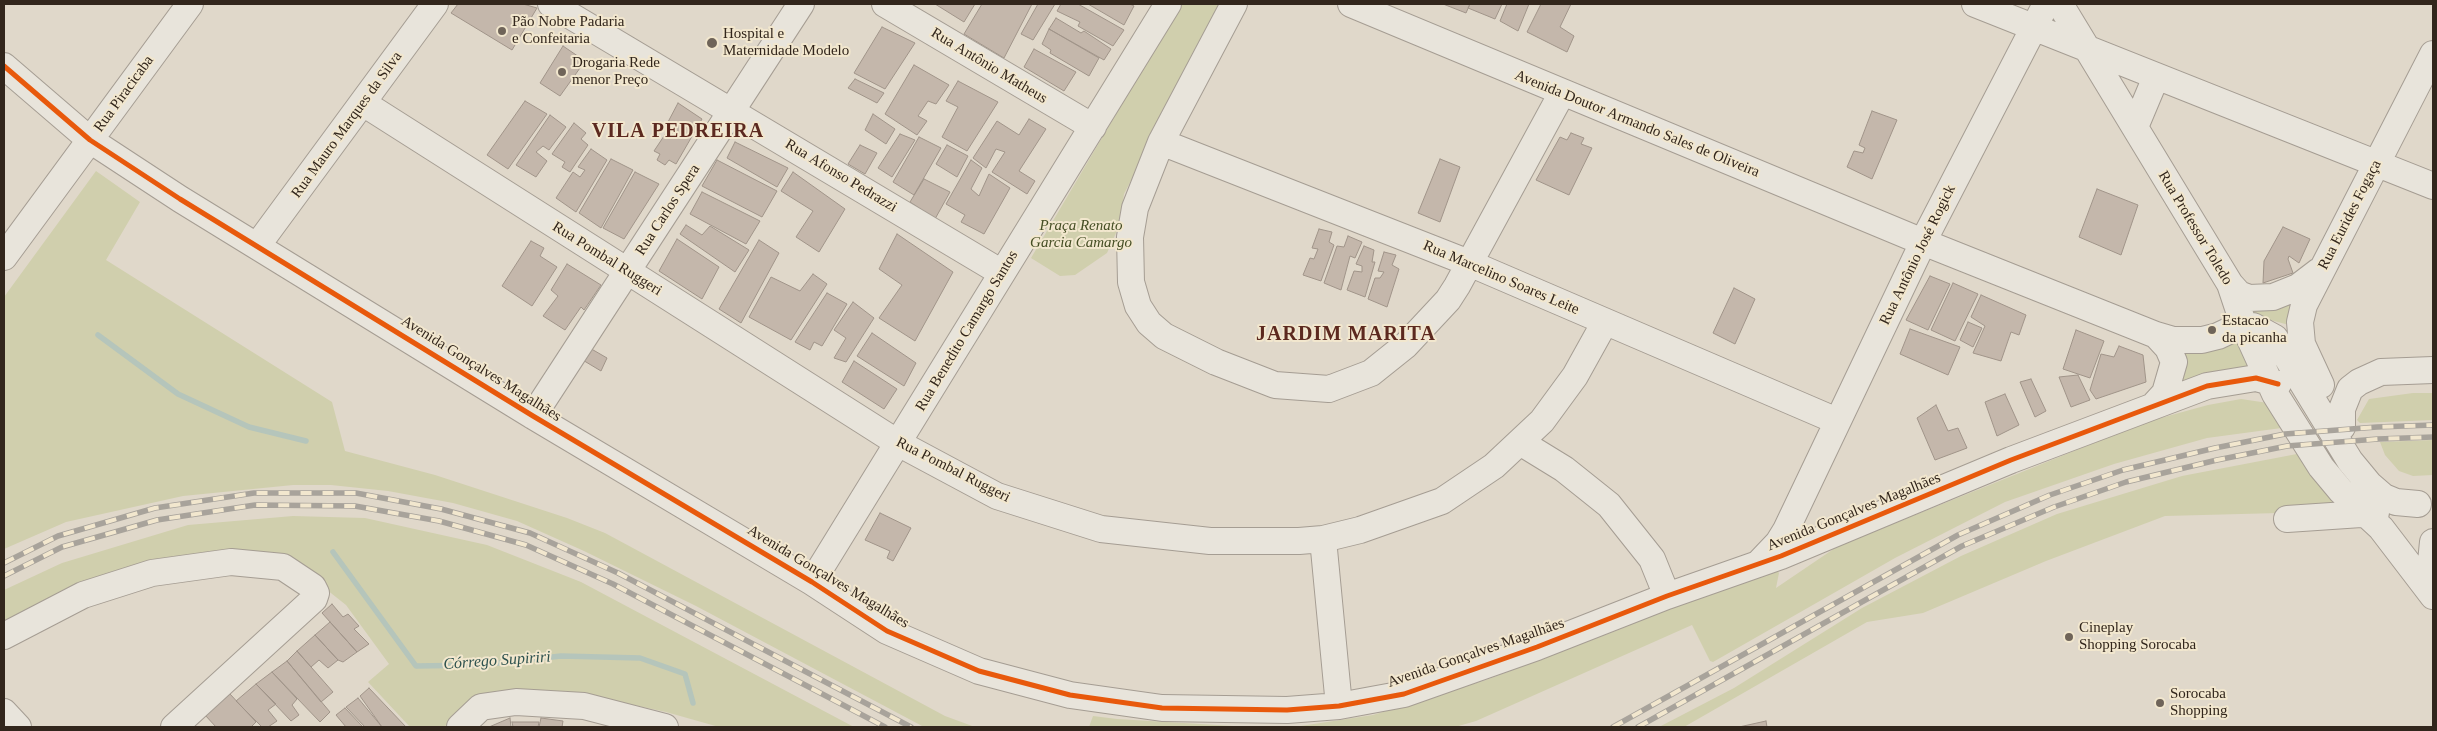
<!DOCTYPE html>
<html>
<head>
<meta charset="utf-8">
<style>
	body { margin:0 }
	#map { position:relative; width:2437px; height:731px; overflow:hidden; background:#e0d8ca; font-family:Georgia,serif }
	canvas { display:block }
	.frame { position:absolute; inset:0; border:5px solid #32261c; pointer-events:none }
</style>
</head>
<body>
<div id="map">
<canvas width="2437" height="731"></canvas>
<div class="frame"></div>
</div>
<script>
const g = document.querySelector('canvas').getContext('2d');
g.lineJoin = 'round';
function paint(path, color) {
  g.fillStyle = color;
  g.fill(path, 'evenodd');
}
function shape(rows) {
  const path = new Path2D();
  for (const r of rows) {
    path.moveTo(r[0], r[1]);
    for (let i = 2; i < r.length; i += 2) path.lineTo(r[i], r[i + 1]);
  }
  return path;
}
function trace(path, color, width, dash) {
  g.strokeStyle = color;
  g.lineWidth = width;
  g.lineCap = dash ? 'butt' : 'round';
  g.setLineDash(dash || []);
  g.stroke(path);
}
function label(font, color, halo, rows, align = 'center') {
  g.font = font + ' Georgia,serif';
  g.lineWidth = 4;
  g.setLineDash([]);
  g.textBaseline = 'middle';
  g.strokeStyle = halo;
  g.fillStyle = color;
  for (const [text, x, y, turn = 0] of rows) {
    g.save();
    g.translate(x, y);
    g.rotate((+turn || 0) * Math.PI / 180);
    g.textAlign = isNaN(turn) ? turn : align;
    if (halo) g.strokeText(text, 0, 0);
    g.fillText(text, 0, 0);
    g.restore();
  }
}
paint(shape([
	[1181,4,1222,4,1124,194,1120,224,1107,253,1075,275,1060,276,1031,258],
	[96,171,140,202,106,260,332,402,345,451,435,475,567,518,605,533,945,716,975,727,924,727,696,606,584,551,517,521,453,503,388,491,331,485,293,485,183,496,66,522,4,549,4,297],
	[2295,298,2289,325,2259,317,2252,312,2257,302],
	[2240,337,2256,366,2177,386,2176,346],
	[2413,393,2433,393,2433,420,2360,423,2357,420,2369,399],
	[2241,399,2268,403,2289,427,2207,438,2114,464,2005,502,1895,558,1713,662,1710,661,1692,625,1476,721,1455,727,1294,727,1373,715,1486,680,1618,630,1768,567,1776,569,1779,573,1776,588,1838,546,2146,422,2208,405],
	[2433,440,2433,475,2413,476,2399,471,2385,455,2380,442],
	[2302,453,2334,499,2328,508,2279,513,2165,516,2046,561,1923,613,1867,622,1684,727,1659,727,1734,688,1862,608,1961,556,2057,514,2182,476],
	[293,516,365,518,487,545,581,582,854,727,719,727,666,712,582,694,451,721,444,727,410,727,368,682,389,664,346,605,288,559,243,553,4,625,4,590,62,563,188,525],
	[1093,716,1117,719,1250,727,1089,727]
]), '#d0cfad');
trace(shape([
	[98,335,178,394,249,427,306,441],
	[333,552,416,666,481,665,561,656,640,658,685,674,693,703]
]), '#b5c5bb', 5.5);
const building = shape([
	[458,4,523,4,537,8,512,50,451,13,458,4],
	[935,4,975,4,964,22,935,4],
	[982,4,1032,4,1004,58,964,34,982,4],
	[1038,4,1055,4,1033,40,1021,34,1038,4],
	[1061,4,1078,4,1124,30,1113,46,1078,26,1080,22,1057,11,1061,4],
	[1088,4,1130,4,1134,6,1124,25,1088,4],
	[1443,4,1470,4,1466,13,1443,4],
	[1470,4,1502,4,1495,19,1468,8,1470,4],
	[1507,4,1529,4,1518,31,1500,21,1507,4],
	[1541,4,1571,4,1560,27,1574,36,1567,52,1527,32,1541,4],
	[1056,18,1081,33,1084,31,1111,49,1104,60,1049,29,1056,18],
	[882,27,915,43,885,89,854,73,882,27],
	[1049,29,1099,58,1089,76,1050,53,1051,50,1042,44,1049,29],
	[563,46,585,61,560,96,540,83,563,46],
	[1034,49,1076,72,1064,91,1024,67,1034,49],
	[914,65,949,85,936,104,928,101,918,116,927,121,917,135,885,114,914,65],
	[855,79,884,93,877,103,848,88,855,79],
	[958,81,998,102,967,151,942,137,958,107,946,101,958,81],
	[525,101,547,114,508,169,487,155,525,101],
	[678,103,702,119,676,164,669,160,665,165,657,160,660,154,654,151,672,124,668,122,678,103],
	[1872,111,1897,120,1872,179,1847,167,1854,151,1863,153,1865,148,1859,145,1872,111],
	[873,114,895,129,886,144,865,130,873,114],
	[550,115,566,127,549,150,543,146,536,152,547,161,536,177,516,165,550,115],
	[1029,119,1046,129,1019,171,1035,181,1027,194,992,172,1005,152,996,149,986,168,973,158,997,121,1019,135,1029,119],
	[574,123,586,133,581,139,588,145,570,172,562,167,565,162,552,154,574,123],
	[1571,133,1584,138,1581,144,1592,148,1569,195,1536,180,1560,137,1567,140,1571,133],
	[900,134,915,140,892,177,878,168,900,134],
	[919,137,941,148,914,195,893,182,919,137],
	[735,142,788,168,777,187,727,158,735,142],
	[860,145,877,153,865,174,848,164,860,145],
	[947,145,968,156,957,177,936,164,947,145],
	[591,149,607,160,576,212,556,198,573,172,580,177,585,170,578,167,591,149],
	[611,159,633,170,601,228,579,213,611,159],
	[1440,159,1460,167,1440,222,1418,213,1440,159],
	[717,160,777,191,762,217,702,186,717,160],
	[971,160,982,168,971,189,979,196,989,174,1010,188,984,234,961,222,965,215,946,204,971,160],
	[635,172,659,184,624,239,603,228,635,172],
	[793,172,845,209,819,252,796,237,813,211,781,191,793,172],
	[924,179,950,192,935,219,910,202,924,179],
	[2097,189,2138,205,2121,255,2079,237,2097,189],
	[702,192,760,221,746,244,690,214,702,192],
	[686,225,702,235,710,226,749,250,735,272,680,234,686,225],
	[2283,227,2310,239,2299,263,2289,256,2288,259,2293,273,2263,283,2264,261,2283,227],
	[1319,229,1332,232,1329,242,1334,245,1321,281,1303,275,1310,258,1314,259,1318,249,1312,248,1319,229],
	[897,234,953,272,915,341,879,318,902,285,879,269,897,234],
	[1348,236,1362,242,1355,258,1350,256,1341,290,1324,283,1337,246,1344,247,1348,236],
	[677,239,719,267,702,299,659,271,677,239],
	[759,240,779,253,741,323,719,309,759,240],
	[531,241,544,248,540,256,557,267,532,306,502,286,531,241],
	[1364,246,1374,250,1372,262,1375,262,1365,297,1347,290,1354,271,1362,272,1362,266,1356,264,1364,246],
	[1384,252,1396,255,1392,265,1399,269,1387,307,1368,299,1375,278,1380,278,1384,272,1378,271,1384,252],
	[567,264,601,285,584,310,581,307,565,330,543,316,558,296,551,290,567,264],
	[813,274,827,284,791,340,749,317,771,277,800,291,813,274],
	[1930,276,1950,284,1928,330,1906,320,1930,276],
	[1953,283,1978,294,1955,341,1931,330,1953,283],
	[1734,288,1755,299,1735,344,1713,333,1734,288],
	[827,293,847,304,822,346,814,342,810,350,795,342,827,293],
	[1981,295,2026,315,2019,335,2011,332,2001,361,1973,353,1985,326,1971,317,1981,295],
	[853,302,874,318,846,362,834,358,846,338,834,330,853,302],
	[1968,322,1982,328,1973,347,1960,340,1968,322],
	[1910,329,1960,347,1948,375,1900,354,1910,329],
	[2076,330,2104,341,2090,378,2063,369,2076,330],
	[872,333,916,363,904,386,857,356,872,333],
	[2119,346,2143,355,2146,382,2096,399,2090,390,2101,354,2114,357,2119,346],
	[588,347,607,358,601,371,581,359,588,347],
	[854,361,897,389,884,409,842,382,854,361],
	[2078,375,2090,400,2071,407,2059,377,2078,375],
	[2031,379,2046,411,2035,417,2020,382,2031,379],
	[2005,394,2019,425,1997,436,1985,402,2005,394],
	[1936,405,1948,431,1958,428,1967,448,1935,460,1917,418,1936,405],
	[880,513,911,528,893,561,887,558,890,551,865,540,880,513],
	[332,604,343,617,348,614,359,626,354,629,369,644,357,652,322,613,332,604],
	[330,622,357,652,343,662,338,660,315,635,330,622],
	[315,635,338,660,328,668,319,660,311,667,297,651,315,635],
	[297,651,333,692,321,702,287,661,297,651],
	[287,661,330,712,320,722,272,672,287,661],
	[272,672,297,699,292,705,299,715,291,721,256,684,272,672],
	[256,684,276,704,268,710,277,721,268,727,262,727,236,701,256,684],
	[369,688,406,727,382,727,360,696,369,688],
	[230,694,256,722,251,727,216,727,205,715,230,694],
	[358,698,382,727,365,727,346,707,358,698],
	[345,708,363,727,346,727,336,715,345,708],
	[510,718,511,727,489,727,510,718],
	[541,718,563,721,562,727,539,727,541,718],
	[1766,721,1767,727,1739,727,1766,721],
	[512,722,539,722,538,727,513,727,512,722]
]);
paint(building, '#c4b7ab');
trace(building, '#a09489', 1);
const minor = shape([
	[551,4,1002,273],
	[885,4,1093,127],
	[1234,4,1161,142,1135,208,1130,237,1131,282,1138,306,1149,323,1164,336,1216,362,1275,385,1329,389,1371,373,1406,345,1448,300,1457,286,1562,93],
	[1351,4,1923,242,2156,335,2173,340,2202,340,2218,336,2237,327,2253,326,2275,338,2350,461,2369,484,2384,497,2396,502,2418,504],
	[1975,4,2433,186],
	[2060,4,2230,284,2244,326,2275,394,2321,467,2341,491,2381,528,2433,596],
	[4,66,90,140,180,199,533,416,812,582,887,631,979,671,1070,695,1162,708,1287,710,1339,706,1404,694,1537,647,1667,596,1781,556,2011,460,2207,386,2256,378,2278,384],
	[363,103,898,443,997,496,1101,529,1210,541,1299,541,1323,539,1360,530,1442,501,1494,466,1542,421,1575,376,1605,322],
	[2135,127,2156,77],
	[1161,142,1469,263,1837,421],
	[257,246,435,4],
	[4,257,190,4],
	[2230,284,2239,294,2249,298,2273,297,2298,287,2319,271],
	[2321,385,2302,344,2300,322,2304,305,2433,54],
	[2154,405,2165,393,2174,362,2168,348,2156,335],
	[533,416,801,4],
	[2342,427,2342,409,2350,389,2359,382,2381,372,2433,370],
	[1520,442,1564,469,1609,505,1652,559,1667,596],
	[2287,519,2376,513],
	[1323,539,1339,706],
	[1759,563,1778,543,1786,530,1928,232,2046,4],
	[812,582,1168,4],
	[2432,593,2431,562,2433,542],
	[4,636,83,595,152,573,231,562,283,567,313,587,316,593,314,599,174,727],
	[4,712,18,727],
	[460,727,481,707,516,702,584,706,665,727]
]);
trace(minor, '#a59d93', 28);
trace(minor, '#e8e4db', 26);
const rail = shape([
	[4,563,58,536,155,508,254,493,356,493,441,509,530,533,618,573,911,727],
	[4,576,62,547,157,520,255,505,355,506,439,521,526,545,613,584,885,727],
	[1613,727,1958,535,2050,495,2123,470,2215,448,2285,434,2377,427,2433,425],
	[1638,727,1962,546,2054,507,2126,482,2217,460,2287,446,2378,439,2433,437]
]);
trace(rail, '#a8a39b', 5.5);
trace(rail, '#f2e7ce', 4, [11]);
trace(shape([
	[4,66,90,140,180,199,533,416,812,582,887,631,979,671,1070,695,1162,708,1287,710,1339,706,1404,694,1537,647,1667,596,1781,556,2011,460,2207,386,2256,378,2278,384]
]), '#e8590c', 5);
for (const [x, y, r, color] of [
	[502,31,5,"#6f6459"],
	[712,43,6,"#6f6459"],
	[562,72,5,"#6f6459"],
	[2212,330,5,"#6f6459"],
	[2069,637,5,"#6f6459"],
	[2160,703,5,"#6f6459"]
]) {
  const dot = new Path2D();
  dot.arc(x, y, r, 0, 2 * Math.PI);
  g.fillStyle = color;
  g.fill(dot);
  trace(dot, '#f2e7ce', 2);
}
label('15px', '#32261c', '#f2e7ce', [
	["Pão Nobre Padaria",512,22],
	["e Confeitaria",512,39],
	["Hospital e",723,34],
	["Maternidade Modelo",723,51],
	["Drogaria Rede",572,63],
	["menor Preço",572,80],
	["Estacao",2222,321],
	["da picanha",2222,338],
	["Cineplay",2079,628],
	["Shopping Sorocaba",2079,645],
	["Sorocaba",2170,694],
	["Shopping",2170,711]
], 'left');
label('15px', '#32261c', '#f2e7ce', [
	["Rua Antônio Matheus",989,66,31],
	["Rua Piracicaba",124,94,-54],
	["Avenida Doutor Armando Sales de Oliveira",1637,124,22],
	["Rua Mauro Marques da Silva",347,125,-54],
	["Rua Afonso Pedrazzi",841,176,31],
	["Rua Carlos Spera",668,210,-57],
	["Rua Eurides Fogaça",2350,215,-63],
	["Rua Professor Toledo",2195,228,59],
	["Rua Antônio José Rogick",1918,255,-64],
	["Rua Pombal Ruggeri",607,259,32],
	["Rua Marcelino Soares Leite",1501,278,23],
	["Rua Benedito Camargo Santos",967,331,-59],
	["Avenida Gonçalves Magalhães",481,369,32],
	["Rua Pombal Ruggeri",953,470,27],
	["Avenida Gonçalves Magalhães",1854,512,-22],
	["Avenida Gonçalves Magalhães",828,577,31],
	["Avenida Gonçalves Magalhães",1476,653,-19]
]);
label('italic 15px', '#454e24', '#f2e7ce', [
	["Praça Renato",1081,226],
	["Garcia Camargo",1081,243]
]);
label('italic 16px', '#2d514e', '#f2e7ce', [
	["Córrego Supiriri",497,661,-4]
]);
g.letterSpacing = '1px';
label('bold 20px', '#5c291f', '#f2e7ce', [
	["VILA PEDREIRA",678,132],
	["JARDIM MARITA",1346,335]
]);
g.letterSpacing = '0px';
</script>
</body>
</html>
